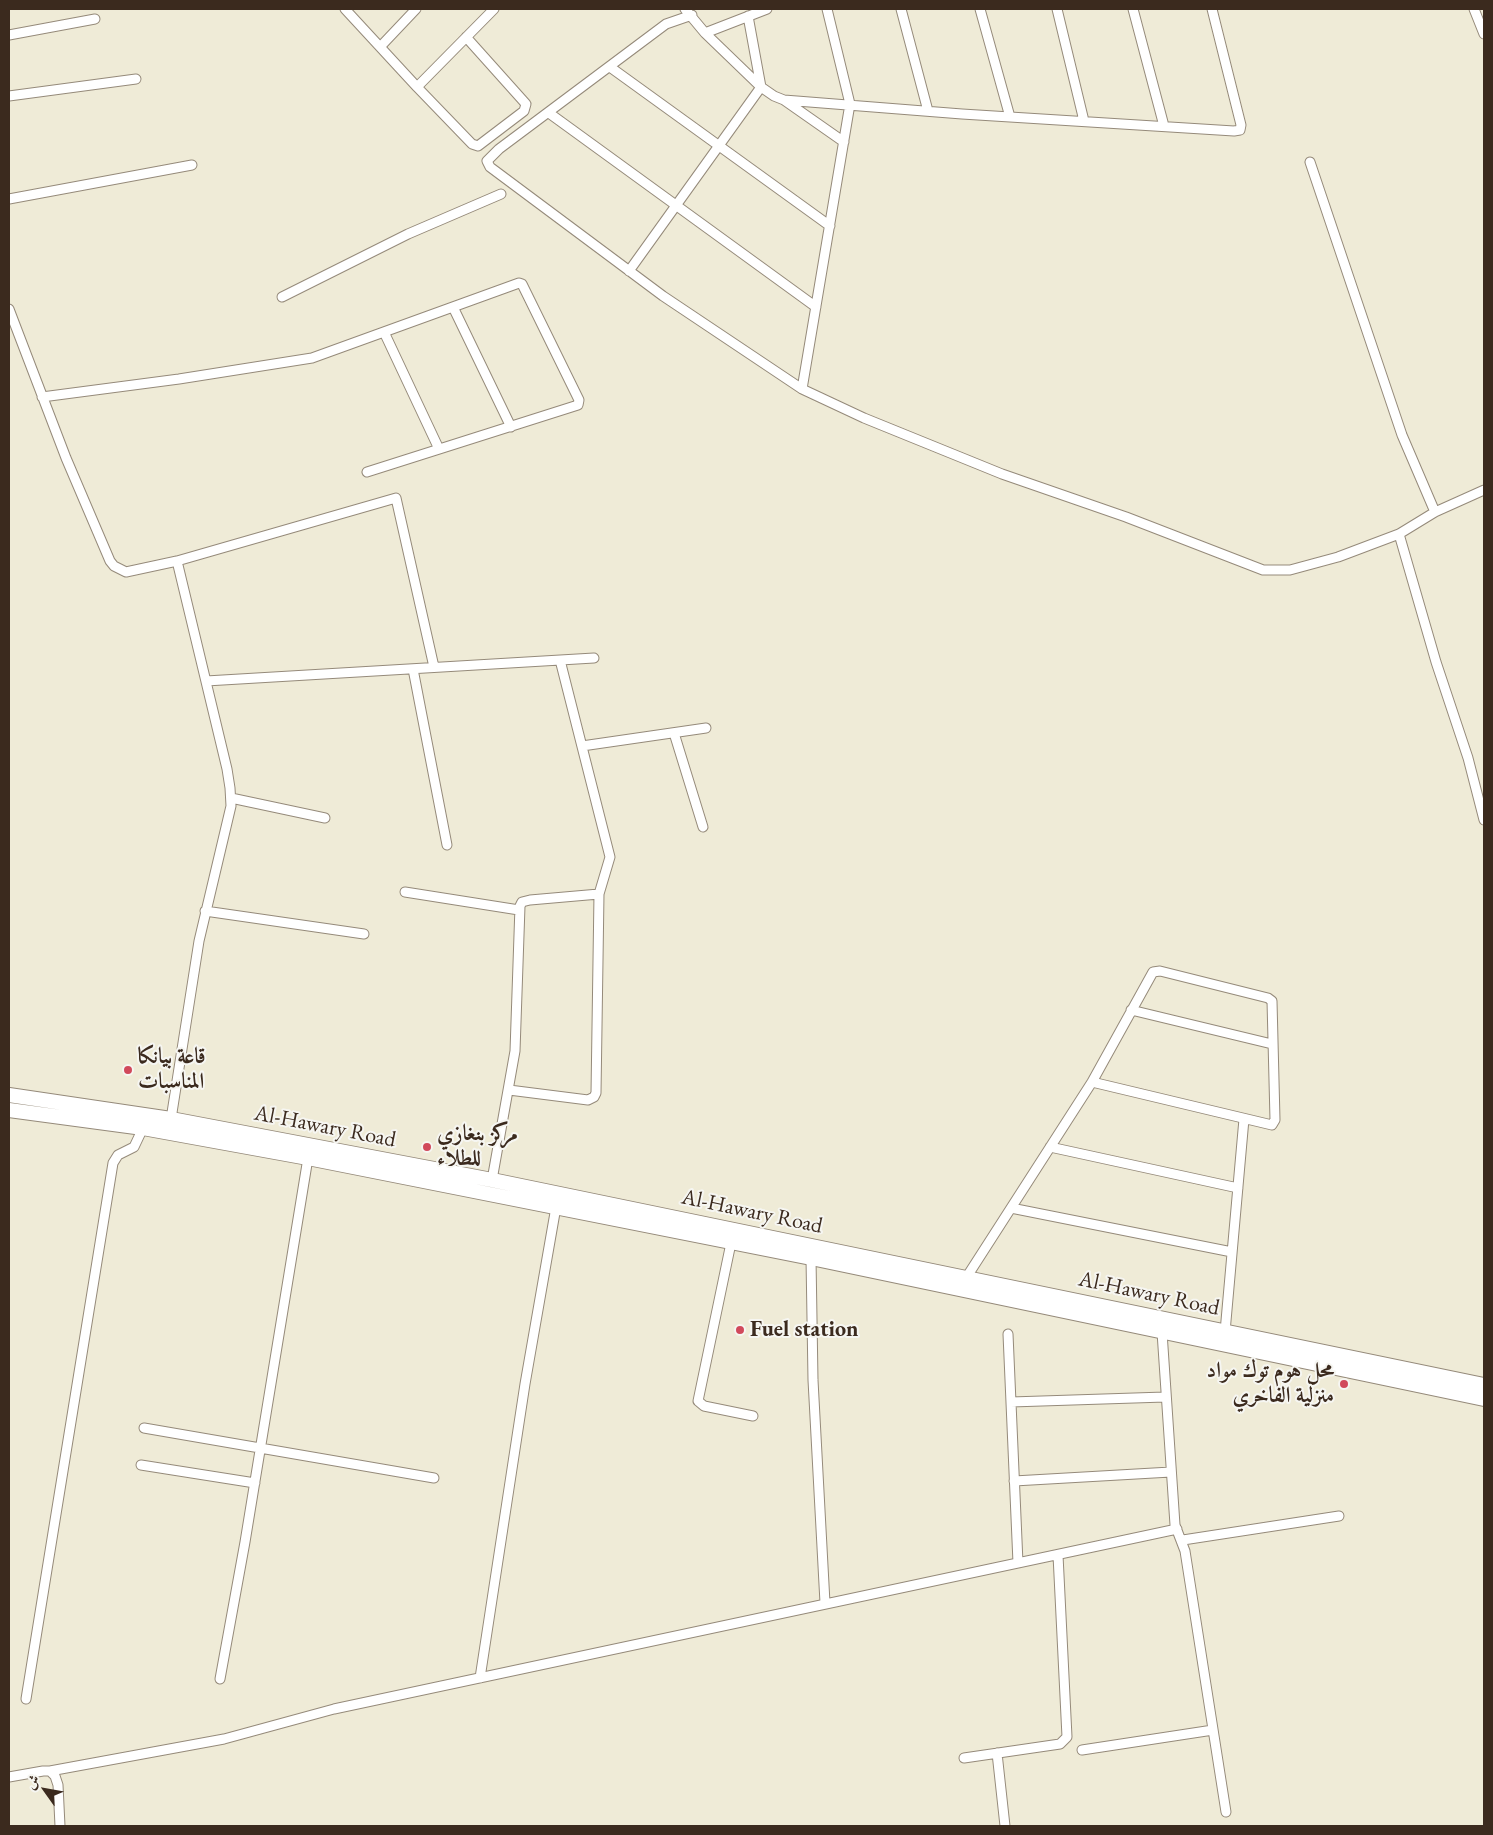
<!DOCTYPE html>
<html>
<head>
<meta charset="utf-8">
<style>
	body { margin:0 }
	#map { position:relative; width:1493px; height:1835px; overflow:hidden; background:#efebd7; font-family:"EB Garamond",Amiri,serif }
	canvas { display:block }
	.frame { position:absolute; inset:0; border:10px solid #3b2a1e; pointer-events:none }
	.north { position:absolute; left:20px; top:1765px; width:50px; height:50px; -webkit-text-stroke:4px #f6f6f2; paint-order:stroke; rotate:302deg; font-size:14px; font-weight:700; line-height:20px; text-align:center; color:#3b2a1e }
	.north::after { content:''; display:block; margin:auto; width:18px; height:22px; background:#3b2a1e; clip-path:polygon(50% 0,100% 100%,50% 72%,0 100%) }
</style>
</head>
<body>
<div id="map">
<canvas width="1493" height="1835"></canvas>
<div class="frame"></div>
<div class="north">ش</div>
</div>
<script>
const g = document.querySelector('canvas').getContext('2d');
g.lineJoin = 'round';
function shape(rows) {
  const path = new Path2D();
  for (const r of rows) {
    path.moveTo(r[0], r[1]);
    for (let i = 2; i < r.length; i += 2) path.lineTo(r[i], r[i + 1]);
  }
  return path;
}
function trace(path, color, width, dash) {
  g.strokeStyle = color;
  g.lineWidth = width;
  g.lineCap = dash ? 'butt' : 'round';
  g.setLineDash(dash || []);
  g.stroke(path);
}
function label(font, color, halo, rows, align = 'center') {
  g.font = font + ' "EB Garamond",Amiri,serif';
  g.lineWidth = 4;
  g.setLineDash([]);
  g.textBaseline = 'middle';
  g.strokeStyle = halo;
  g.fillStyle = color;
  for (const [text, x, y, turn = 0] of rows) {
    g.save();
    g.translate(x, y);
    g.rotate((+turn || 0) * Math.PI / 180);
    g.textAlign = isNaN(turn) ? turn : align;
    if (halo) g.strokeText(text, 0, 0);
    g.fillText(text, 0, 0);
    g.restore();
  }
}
const minor = shape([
	[345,9,417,87,472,144,478,146,524,111,526,104,466,37],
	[685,9,705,33,761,87,774,96,784,100,962,114,1234,131,1240,130,1241,125,1212,9],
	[901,9,928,111],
	[980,9,1010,117],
	[1057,9,1084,121],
	[1133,9,1164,126],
	[1474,9,1484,34],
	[692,15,666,24,499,149,487,161,490,167,663,296,802,389,864,418,1002,474,1126,517,1263,570,1290,570,1338,557,1399,534,1435,512,1484,490],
	[705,33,767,9],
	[9,35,95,19],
	[380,47,416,9],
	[610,67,830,226],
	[417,87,494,9],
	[9,96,136,79],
	[784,100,844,142],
	[549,113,816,307],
	[1310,162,1402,435,1435,512],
	[9,199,192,165],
	[629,271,761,87,748,16],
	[282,297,408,234,501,194],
	[453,307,511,427],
	[9,309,66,458,110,561,114,566,126,572,177,561,396,498,434,667],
	[384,332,439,449],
	[802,389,850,104,827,9],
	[42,397,179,379,312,358,519,283,522,284,579,400,578,405,367,472],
	[1399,534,1436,662,1468,758,1484,820],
	[413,669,447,845],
	[206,681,594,658],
	[674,733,703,827],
	[582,746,706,728],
	[231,798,325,818],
	[405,892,519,910],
	[205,911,364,934],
	[1131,1010,1272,1044],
	[509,1090,588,1100,594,1097,596,1093,599,894],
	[171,1119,199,941,231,806,230,788,227,769,177,561],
	[1050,1147,1238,1188],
	[492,1180,515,1051,520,906,522,902,530,900,599,894,610,857,560,660],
	[1011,1208,1232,1252],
	[731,1243,698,1401,704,1406,753,1416],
	[811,1258,813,1380,825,1603],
	[966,1278,1092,1082,1153,972,1160,971,1268,998,1272,1001,1275,1120,1272,1125,1092,1082],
	[1162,1332,1175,1525,1185,1551,1226,1812],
	[1225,1332,1244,1119],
	[1008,1334,1018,1563],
	[1011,1402,1165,1397],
	[144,1428,434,1478],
	[141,1465,255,1483],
	[1014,1481,1171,1472],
	[1183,1540,1339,1516],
	[480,1678,525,1384,556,1207],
	[220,1679,245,1542,308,1158],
	[26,1699,113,1163,118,1155,134,1147,143,1128],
	[1082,1750,1213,1730],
	[997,1753,1005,1826],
	[964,1758,1060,1744,1067,1737,1058,1555],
	[50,1771,224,1739,334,1709,1177,1529],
	[9,1777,43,1771,50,1771,55,1776,58,1785,60,1826]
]);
const highway = shape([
	[9,1095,171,1119,492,1180,1484,1385],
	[9,1110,143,1128,308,1158,811,1258,1484,1399]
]);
trace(minor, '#958a7a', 11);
trace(highway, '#958a7a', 16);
trace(minor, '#fff', 9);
trace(highway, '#fff', 14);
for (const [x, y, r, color] of [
	[128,1070,5,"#d1495b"],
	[427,1147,5,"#d1495b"],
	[740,1330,5,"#d1495b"],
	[1344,1384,5,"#d1495b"]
]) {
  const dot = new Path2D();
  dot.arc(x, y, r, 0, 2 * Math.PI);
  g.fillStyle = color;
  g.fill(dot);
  trace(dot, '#f6f6f2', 2);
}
label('bold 22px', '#3b2a1e', '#f6f6f2', [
	["قاعة بيانكا",138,1057],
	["المناسبات",138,1082],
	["مركز بنغازي",437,1134],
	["للطلاء",437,1159],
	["Fuel station",750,1330],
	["محل هوم توك مواد",1334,1371,"right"],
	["منزلية الفاخري",1334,1396,"right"]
], 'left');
label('22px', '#3b2a1e', '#f6f6f2', [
	["Al-Hawary Road",325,1127,11],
	["Al-Hawary Road",752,1212,12],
	["Al-Hawary Road",1149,1294,12]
]);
</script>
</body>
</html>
